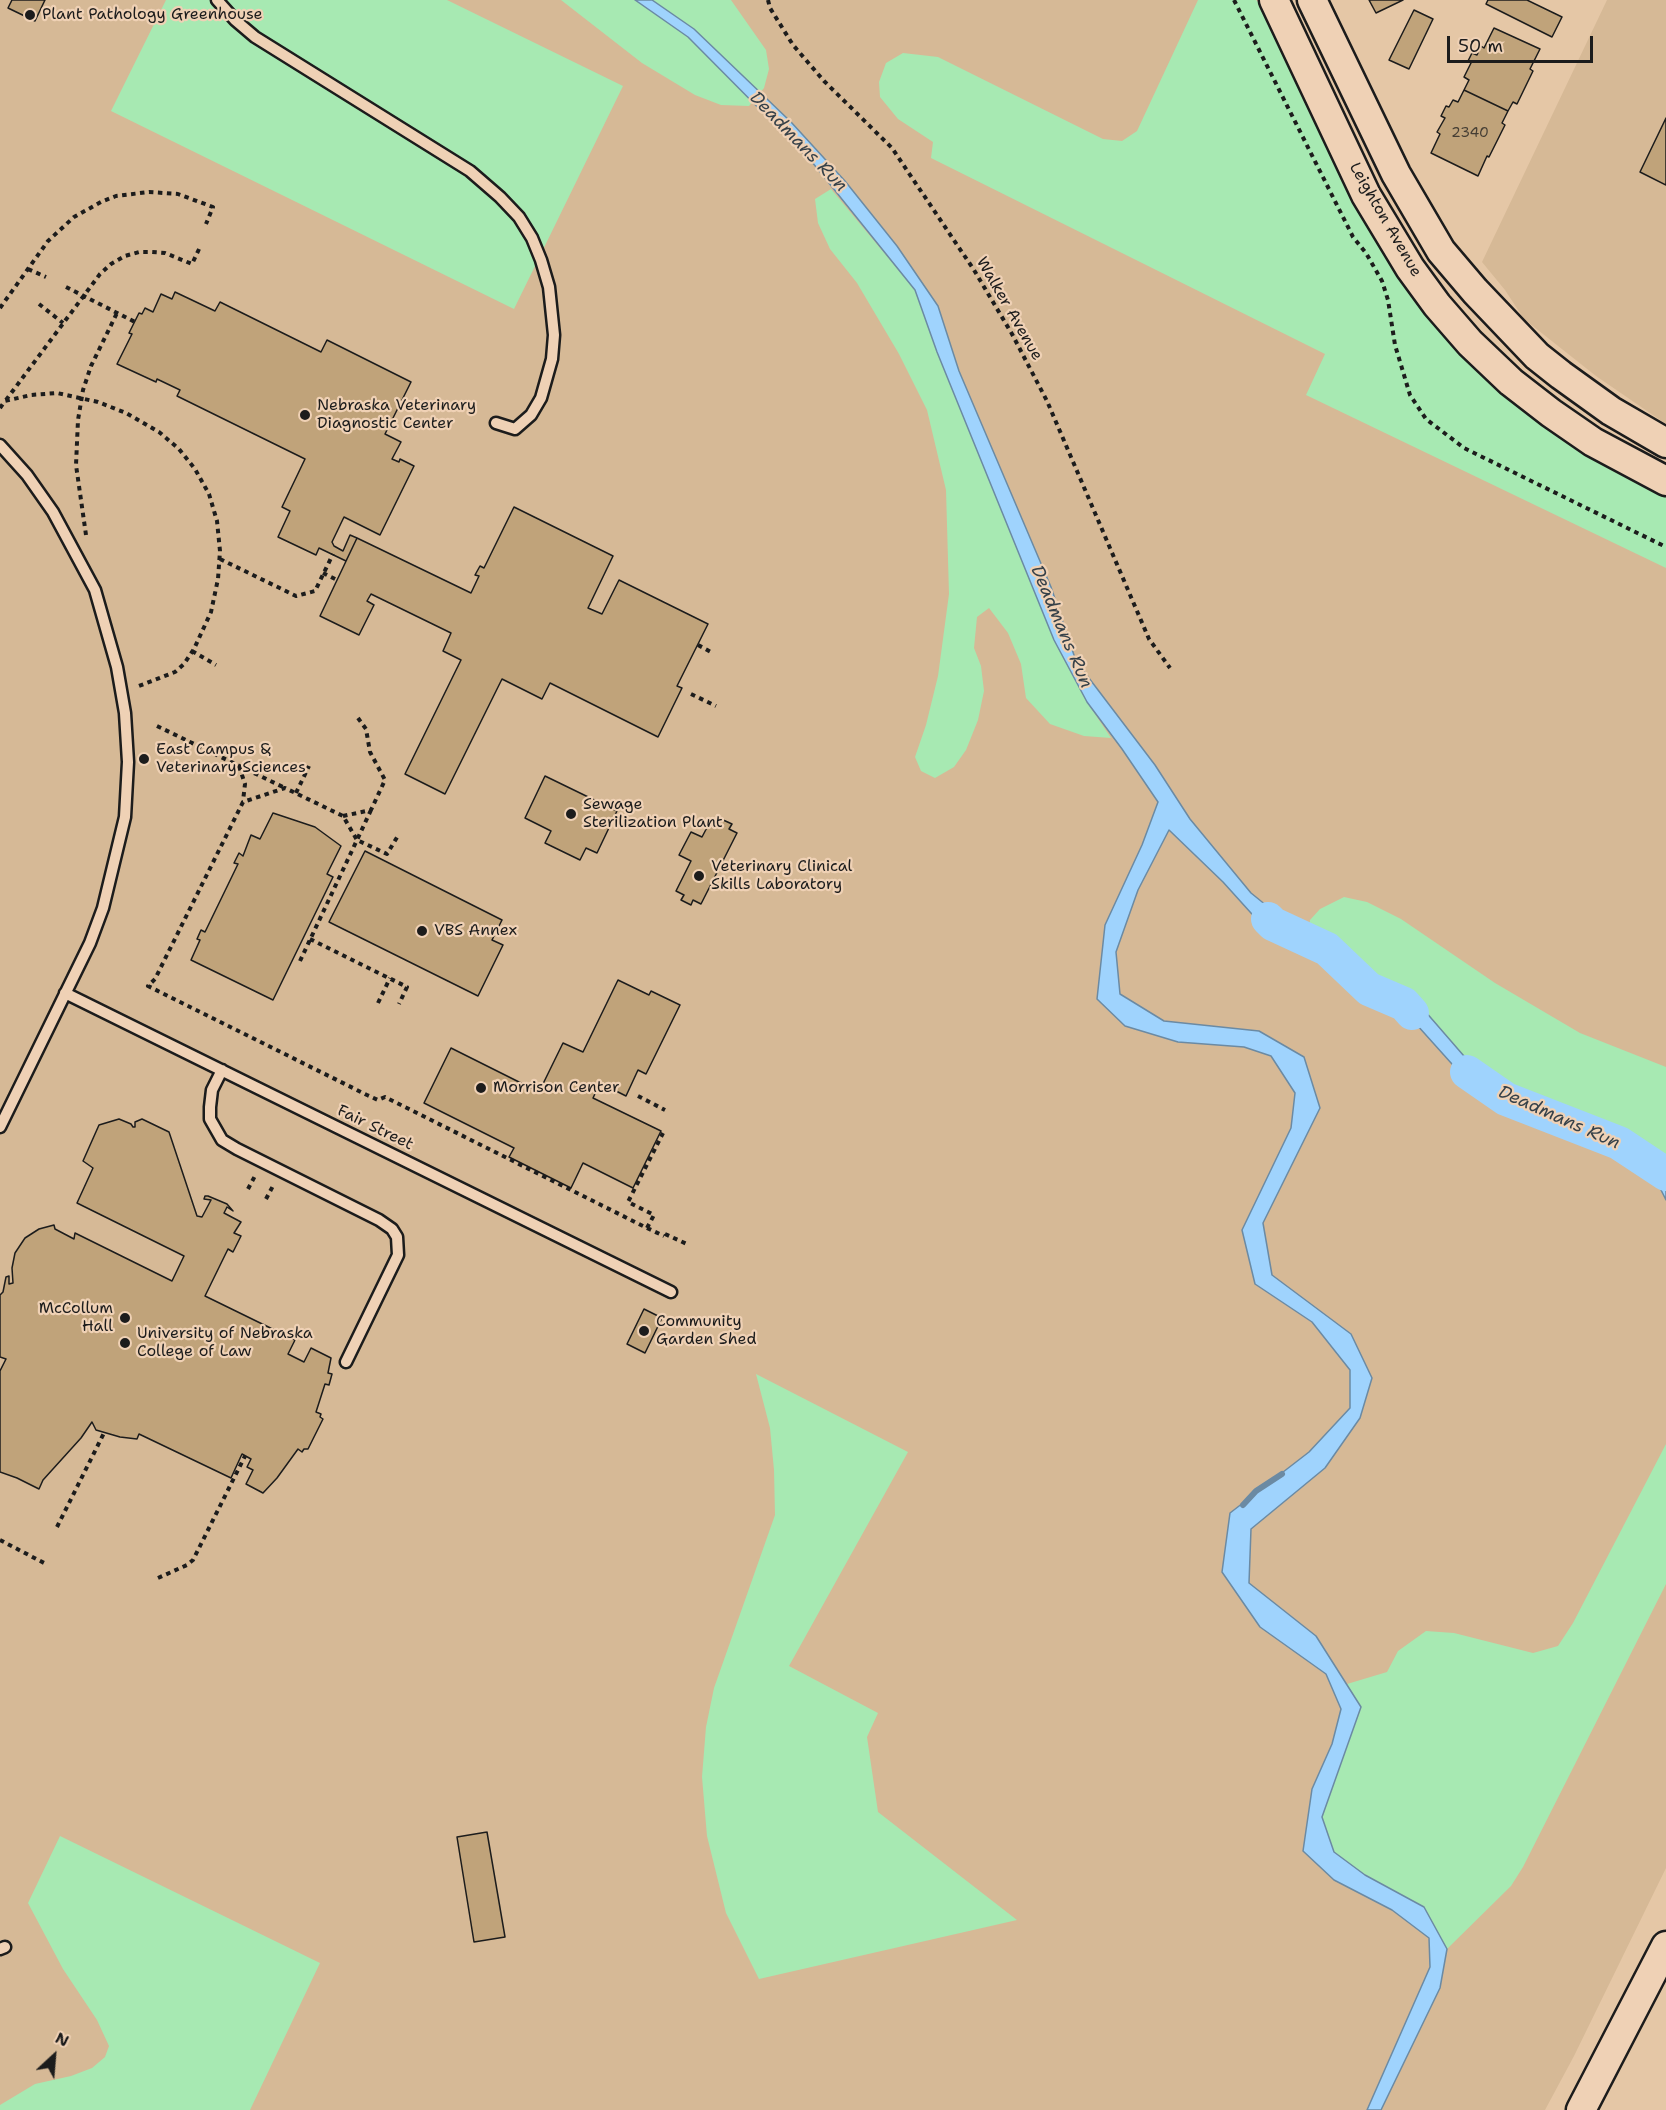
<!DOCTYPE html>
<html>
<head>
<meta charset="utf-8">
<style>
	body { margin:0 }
	#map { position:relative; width:1666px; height:2110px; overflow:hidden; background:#e5c7a6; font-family:"Shantell Sans",sans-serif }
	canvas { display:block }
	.north { position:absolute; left:24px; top:2026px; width:60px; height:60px; -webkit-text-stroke:4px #efd1b5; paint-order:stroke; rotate:26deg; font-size:16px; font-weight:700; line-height:24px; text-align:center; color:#1c1c1c }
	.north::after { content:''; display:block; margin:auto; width:21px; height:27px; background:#1c1c1c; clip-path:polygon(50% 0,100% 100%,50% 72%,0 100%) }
	.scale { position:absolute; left:1447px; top:36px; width:146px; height:27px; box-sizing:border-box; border:3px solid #1c1c1c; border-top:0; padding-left:8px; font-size:18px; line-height:21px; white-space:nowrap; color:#1c1c1c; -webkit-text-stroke:4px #efd1b5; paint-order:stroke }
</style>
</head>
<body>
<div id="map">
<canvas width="1666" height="2110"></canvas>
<div class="north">N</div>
<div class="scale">50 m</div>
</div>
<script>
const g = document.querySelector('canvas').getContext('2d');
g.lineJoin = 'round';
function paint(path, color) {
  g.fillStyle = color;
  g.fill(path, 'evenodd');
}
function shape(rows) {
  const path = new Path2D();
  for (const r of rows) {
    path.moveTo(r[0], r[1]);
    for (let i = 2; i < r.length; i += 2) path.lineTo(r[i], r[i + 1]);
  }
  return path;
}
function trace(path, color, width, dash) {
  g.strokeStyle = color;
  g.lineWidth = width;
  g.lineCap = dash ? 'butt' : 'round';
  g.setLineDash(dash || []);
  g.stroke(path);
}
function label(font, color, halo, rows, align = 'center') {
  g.font = font + ' "Shantell Sans",sans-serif';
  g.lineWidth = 4.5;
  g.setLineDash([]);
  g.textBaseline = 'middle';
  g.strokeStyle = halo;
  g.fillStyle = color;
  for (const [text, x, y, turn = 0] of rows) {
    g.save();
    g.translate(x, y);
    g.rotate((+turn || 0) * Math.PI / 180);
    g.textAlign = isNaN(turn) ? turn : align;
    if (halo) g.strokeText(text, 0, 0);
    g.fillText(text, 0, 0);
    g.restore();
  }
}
paint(shape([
	[0,0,1214,0,1298,174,1666,560,1666,1868,1574,2056,1545,2110,0,2110],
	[1607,0,1666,0,1666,424,1596,376,1524,319,1505,290,1482,262]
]), '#d6b996');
paint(shape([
	[166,0,447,0,623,86,514,309,111,111],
	[561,0,731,0,766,50,769,69,764,88,749,106,721,105,695,95,642,63],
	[1198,0,1256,0,1258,2,1279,43,1443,327,1666,492,1666,568,1306,395,1325,354,931,158,933,142,898,119,880,97,879,82,886,63,903,53,938,57,1103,139,1122,141,1137,131],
	[831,189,915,290,937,352,1054,640,1087,702,1111,738,1084,736,1050,724,1026,698,1021,664,1008,633,989,608,977,617,974,648,981,666,984,691,978,720,966,750,954,767,935,778,921,771,915,757,926,725,938,676,949,594,946,490,927,410,899,354,857,283,830,249,818,223,815,199],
	[1344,897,1367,902,1401,919,1495,983,1580,1033,1666,1067,1666,1172,1656,1155,1483,1078,1418,1003,1307,939,1310,920,1320,909],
	[756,1374,908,1452,789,1666,878,1713,867,1737,878,1812,1017,1920,759,1979,726,1913,707,1836,702,1777,706,1727,714,1688,775,1515,774,1470,770,1428],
	[1666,1444,1666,1584,1523,1867,1511,1886,1447,1949,1424,1907,1365,1875,1334,1852,1322,1817,1361,1707,1347,1684,1387,1672,1398,1651,1426,1631,1454,1633,1533,1653,1558,1646,1573,1623],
	[60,1836,320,1963,250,2110,0,2110,0,2105,35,2084,71,2076,92,2068,105,2057,109,2046,97,2020,63,1969,28,1903]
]), '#a7e9b2');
const water = shape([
	[635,0,652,0,694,29,791,122,845,181,897,246,938,306,959,371,1051,587,1076,661,1155,765,1190,819,1251,893,1309,940,1380,979,1418,1003,1483,1078,1656,1155,1666,1172,1666,1200,1650,1168,1553,1117,1469,1083,1408,1015,1316,954,1260,923,1223,882,1169,830,1138,890,1116,952,1120,994,1164,1021,1259,1031,1304,1057,1320,1108,1263,1223,1272,1275,1351,1334,1372,1378,1360,1418,1325,1468,1251,1529,1249,1583,1316,1636,1361,1707,1322,1817,1334,1852,1365,1875,1424,1907,1447,1949,1440,1988,1381,2110,1367,2110,1430,1967,1429,1938,1392,1910,1334,1880,1303,1851,1312,1789,1332,1744,1341,1709,1326,1674,1260,1627,1222,1572,1230,1513,1309,1452,1350,1408,1350,1370,1312,1322,1255,1284,1242,1230,1291,1128,1295,1093,1271,1056,1244,1047,1178,1042,1125,1026,1097,999,1105,925,1142,845,1158,802,1122,749,1087,702,1054,640,937,352,915,290,812,162,688,37,635,0]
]);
paint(water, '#9fd3fd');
trace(water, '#6b8aa3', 1.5);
trace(shape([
	[1243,1505,1256,1491,1282,1474]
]), '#6b8aa3', 6);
trace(shape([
	[1268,919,1273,924,1327,949,1369,989,1404,1004,1412,1013],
	[1467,1072,1506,1099,1619,1143,1666,1174]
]), '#9fd3fd', 34);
const building = shape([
	[12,0,45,0,35,21,8,8,12,0],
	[1369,0,1403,0,1376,13,1369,0],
	[1488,0,1527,0,1562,17,1552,37,1486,4,1488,0],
	[1414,10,1433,19,1409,69,1389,60,1414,10],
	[1494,28,1540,49,1530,69,1533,71,1517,104,1513,102,1508,111,1464,90,1469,80,1464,77,1471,63,1468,61,1472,53,1477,55,1481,46,1484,48,1494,28],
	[1464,90,1508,111,1502,123,1505,125,1489,157,1487,156,1478,176,1431,153,1440,134,1437,132,1445,118,1441,116,1446,106,1449,107,1453,100,1458,102,1464,90],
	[1666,118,1666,185,1640,172,1666,118],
	[175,292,215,311,220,302,321,352,327,340,411,382,385,434,401,442,392,459,399,462,400,459,414,466,380,535,344,517,332,542,334,546,343,551,350,535,357,538,346,561,319,548,316,555,278,537,290,511,282,507,305,459,177,396,180,390,157,379,156,382,117,364,132,334,129,333,139,313,142,314,145,308,153,312,161,294,172,299,175,292],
	[514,507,613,556,588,608,602,614,619,580,708,624,677,686,682,688,658,737,550,683,542,699,502,679,445,794,405,774,461,660,443,651,451,633,371,594,367,601,374,605,359,635,320,616,357,538,471,593,479,576,475,575,480,566,484,568,514,507],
	[545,776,617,811,597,853,586,848,580,860,545,843,551,831,525,818,545,776],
	[273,813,315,827,341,846,327,874,333,877,273,1000,191,960,200,940,197,939,201,930,205,932,238,864,234,863,239,853,243,856,251,835,260,839,273,813],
	[721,819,732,824,729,829,737,833,701,904,693,900,691,905,681,900,684,895,676,891,691,861,679,855,691,832,702,837,711,820,719,824,721,819],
	[365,851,502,920,492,940,503,945,478,996,329,922,365,851],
	[618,980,649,995,651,991,680,1005,646,1074,638,1070,626,1096,600,1083,593,1098,661,1131,633,1188,583,1163,571,1188,509,1157,514,1148,424,1103,451,1048,539,1092,563,1043,583,1052,618,980],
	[119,1119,131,1124,133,1127,135,1127,135,1122,142,1119,169,1132,197,1216,202,1217,211,1200,204,1199,205,1196,208,1196,227,1204,233,1211,227,1207,224,1213,241,1222,234,1233,241,1236,233,1252,228,1249,205,1296,295,1340,288,1354,304,1362,311,1348,331,1358,328,1373,332,1374,329,1385,325,1384,316,1412,321,1414,320,1417,323,1419,308,1449,304,1449,302,1452,298,1449,277,1478,263,1493,246,1484,253,1470,247,1467,251,1459,242,1454,231,1478,139,1434,137,1439,120,1437,96,1430,92,1422,81,1438,43,1480,39,1489,17,1478,0,1472,0,1371,6,1359,0,1357,0,1295,3,1292,6,1277,9,1276,9,1284,13,1283,12,1268,15,1253,25,1238,39,1229,54,1225,55,1229,74,1239,75,1233,172,1281,184,1256,77,1203,93,1168,83,1161,99,1125,119,1119],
	[644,1309,662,1318,645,1353,627,1344,644,1309],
	[487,1832,505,1937,474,1942,457,1837,487,1832]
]);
paint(building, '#c0a37a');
trace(building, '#1c1c1c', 1.5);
const lane = shape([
	[217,0,235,20,255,37,470,171,500,197,519,217,532,238,541,260,549,287,554,335,552,359,541,398,531,415,515,429,496,423],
	[0,445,27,475,53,512,95,590,117,667,125,713,128,762,125,817,103,908,90,943,0,1127],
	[65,993,671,1292],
	[222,1070,212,1090,210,1107,210,1119,222,1140,237,1149,379,1220,392,1229,397,1237,398,1255,346,1362],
	[0,1949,5,1947]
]);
const secondary = shape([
	[1274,0,1366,195,1410,268,1437,305,1470,343,1511,382,1551,413,1593,442,1666,481],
	[1312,0,1396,174,1441,251,1475,291,1537,356,1561,375,1611,411,1666,443],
	[1581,2110,1666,1946]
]);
trace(lane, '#1c1c1c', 15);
trace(secondary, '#1c1c1c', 33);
trace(shape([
	[768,0,770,8,793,45,824,81,892,148,974,270,1012,334,1047,401,1149,639,1170,668],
	[1234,0,1353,237,1366,253,1382,281,1388,300,1395,345,1410,395,1426,419,1464,448,1666,547],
	[28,269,46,277],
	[66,287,135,322],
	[39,304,63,323],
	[0,308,48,241,74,217,101,202,116,196,149,192,178,194,213,207,206,224],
	[6,400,100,274,111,264,125,256,139,252,152,252,165,253,192,264,200,247],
	[0,408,5,401,31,395,57,393,98,402,126,413,159,432,179,449,195,469,209,494,217,521,220,551,218,579,211,612,194,649,184,664,175,672,139,686],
	[86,535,76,465,78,420,83,390,91,366,117,313],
	[220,559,296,596,315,591,333,554],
	[323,573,337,580],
	[698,645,711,652],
	[192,651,216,665],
	[691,694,716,706],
	[157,726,285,788],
	[239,766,245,784,243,801],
	[296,793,309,766],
	[371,810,357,840,387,854,399,834],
	[343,816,371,810,385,780,370,752,366,729,358,718],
	[310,939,407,987,399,1004],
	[300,961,357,840,343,816,285,788,243,802,155,979,148,986,367,1095,378,1100,385,1097,647,1228,654,1215,628,1202,663,1133],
	[378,1003,390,978],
	[638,1096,665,1110],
	[248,1189,256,1174],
	[266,1199,274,1184],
	[647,1228,664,1236],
	[665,1234,689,1245],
	[57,1527,104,1433],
	[0,1540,46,1564],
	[158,1578,187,1565,193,1560,245,1456]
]), '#1c1c1c', 4, [4.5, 4.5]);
trace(lane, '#efd1b5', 10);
trace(secondary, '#efd1b5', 28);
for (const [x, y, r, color] of [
	[30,15,6,"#1c1c1c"],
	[305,415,6,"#1c1c1c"],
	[144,759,6,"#1c1c1c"],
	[571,814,6,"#1c1c1c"],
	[699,876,6,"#1c1c1c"],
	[422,931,6,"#1c1c1c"],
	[481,1088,6,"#1c1c1c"],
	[125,1318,6,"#1c1c1c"],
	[644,1331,6,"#1c1c1c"],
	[125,1343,6,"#1c1c1c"]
]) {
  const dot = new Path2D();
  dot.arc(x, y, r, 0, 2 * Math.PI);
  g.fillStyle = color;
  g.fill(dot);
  trace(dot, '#efd1b5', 2);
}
label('14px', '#453e34', null, [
	["2340",1470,133]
]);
label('16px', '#1c1c1c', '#efd1b5', [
	["Plant Pathology Greenhouse",42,15],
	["Nebraska Veterinary",317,406],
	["Diagnostic Center",317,424],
	["East Campus &",156,750],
	["Veterinary Sciences",156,768],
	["Sewage",583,805],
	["Sterilization Plant",583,823],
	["Veterinary Clinical",711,867],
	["Skills Laboratory",711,885],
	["VBS Annex",434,931],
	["Morrison Center",493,1088],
	["McCollum",113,1309,"right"],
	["Hall",113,1327,"right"],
	["Community",656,1322],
	["Garden Shed",656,1340],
	["University of Nebraska",137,1334],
	["College of Law",137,1352]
], 'left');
label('16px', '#1c1c1c', '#efd1b5', [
	["Leighton Avenue",1385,220,60],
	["Walker Avenue",1009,309,60],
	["Fair Street",375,1128,26]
]);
label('italic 18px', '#364149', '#efd1b5', [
	["Deadmans Run",798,142,46],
	["Deadmans Run",1061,627,67],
	["Deadmans Run",1559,1118,24]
]);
</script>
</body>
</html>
